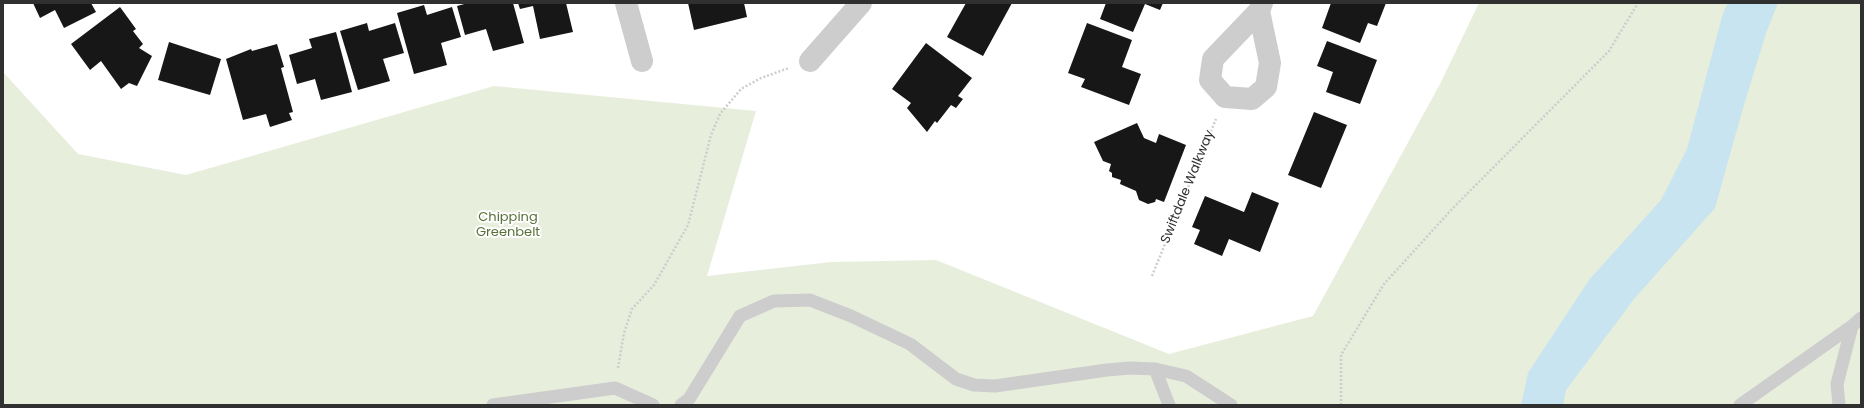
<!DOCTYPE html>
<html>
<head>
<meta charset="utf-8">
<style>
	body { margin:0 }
	#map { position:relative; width:1864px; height:408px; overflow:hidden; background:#fff; font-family:Poppins,sans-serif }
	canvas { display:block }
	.frame { position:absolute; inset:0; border:4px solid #303030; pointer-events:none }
</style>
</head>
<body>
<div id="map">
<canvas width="1864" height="408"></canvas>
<div class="frame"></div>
</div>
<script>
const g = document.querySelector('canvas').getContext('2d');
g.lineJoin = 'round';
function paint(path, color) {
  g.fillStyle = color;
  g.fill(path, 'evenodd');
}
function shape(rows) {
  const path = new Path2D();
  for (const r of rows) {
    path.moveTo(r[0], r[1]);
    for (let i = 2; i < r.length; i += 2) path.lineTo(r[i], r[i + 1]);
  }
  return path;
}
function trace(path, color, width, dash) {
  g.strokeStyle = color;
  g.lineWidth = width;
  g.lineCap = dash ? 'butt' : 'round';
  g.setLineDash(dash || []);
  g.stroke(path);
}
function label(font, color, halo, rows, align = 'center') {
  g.font = font + ' Poppins,sans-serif';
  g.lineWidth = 4;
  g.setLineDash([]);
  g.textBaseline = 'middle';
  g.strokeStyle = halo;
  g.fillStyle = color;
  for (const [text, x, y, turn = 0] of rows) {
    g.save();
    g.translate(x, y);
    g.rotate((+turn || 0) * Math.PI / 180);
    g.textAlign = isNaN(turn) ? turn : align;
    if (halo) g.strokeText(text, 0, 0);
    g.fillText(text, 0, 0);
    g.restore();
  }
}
paint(shape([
	[1479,3,1861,3,1861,405,3,405,3,72,78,154,186,175,494,86,756,111,707,276,831,262,936,260,1169,354,1313,316,1440,84]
]), '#e8eedc');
paint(shape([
	[1728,3,1778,3,1766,33,1743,108,1715,208,1634,299,1566,390,1563,405,1521,405,1528,373,1589,280,1661,200,1687,149,1723,13]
]), '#c7e4f0');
paint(shape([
	[33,3,91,3,96,12,64,28,55,10,40,18],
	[468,3,513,3,524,43,493,51,486,29,465,35,457,6],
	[518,3,566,3,573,32,540,39,533,6,520,9],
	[688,3,744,3,747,17,694,30],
	[966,3,1012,3,983,56,947,37],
	[1106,3,1163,3,1160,10,1145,4,1133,32,1100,19],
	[1331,3,1386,3,1377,26,1368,23,1360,43,1322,28],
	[424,5,427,15,452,7,461,37,441,43,447,65,414,74,397,13],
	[120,7,136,29,133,31,143,44,139,48,152,56,137,86,129,83,121,89,101,61,90,70,71,44],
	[367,23,369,31,395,23,404,53,383,59,390,81,358,90,340,31],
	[1087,23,1132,40,1122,67,1141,74,1129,105,1081,87,1085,79,1068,73],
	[336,32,352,92,321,100,315,79,297,84,289,55,312,48,309,39],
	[1327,41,1377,60,1360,104,1326,92,1333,72,1317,66],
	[169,42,221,59,210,95,158,80],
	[926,43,972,78,958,96,963,99,956,108,951,105,937,123,935,121,927,132,907,108,911,103,892,89],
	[277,44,284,67,281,68,293,112,289,113,292,120,270,127,266,114,243,120,226,59,251,49,252,51],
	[1314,112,1347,125,1321,188,1288,175],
	[1137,123,1144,138,1156,143,1159,134,1186,145,1164,202,1156,199,1155,202,1148,204,1139,200,1136,191,1120,184,1121,180,1112,177,1112,173,1109,171,1111,164,1103,161,1094,142],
	[1252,192,1279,203,1260,252,1229,239,1222,256,1194,244,1200,230,1192,227,1205,196,1244,212]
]), '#171717');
trace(shape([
	[1152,276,1216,119],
	[618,368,624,333,632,309,654,285,688,225,711,135,720,114,741,89,761,78,789,68],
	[1341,405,1341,355,1384,284,1453,208,1609,51,1638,3]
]), '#cdcdcd', 2.5, [2, 2]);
trace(shape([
	[1155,369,1186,376,1231,405],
	[493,405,615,388,653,405],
	[681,405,689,399,740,316,774,301,810,300,851,316,910,344,956,379,974,385,995,386,1107,370,1130,368,1155,369,1169,405],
	[1740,405,1852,326,1861,318],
	[1839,405,1837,384,1852,326]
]), '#cdcdcd', 13);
trace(shape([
	[626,3,642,61],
	[1259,11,1270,63,1266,87,1252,99,1225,97,1210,80,1213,59,1259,11,1262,3],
	[810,61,861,3]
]), '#cdcdcd', 22);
label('13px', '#303030', '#fff', [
	["Swiftdale Walkway",1188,187,-68]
]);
label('13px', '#587038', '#fff', [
	["Chipping",508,218],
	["Greenbelt",508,233]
]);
</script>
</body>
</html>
